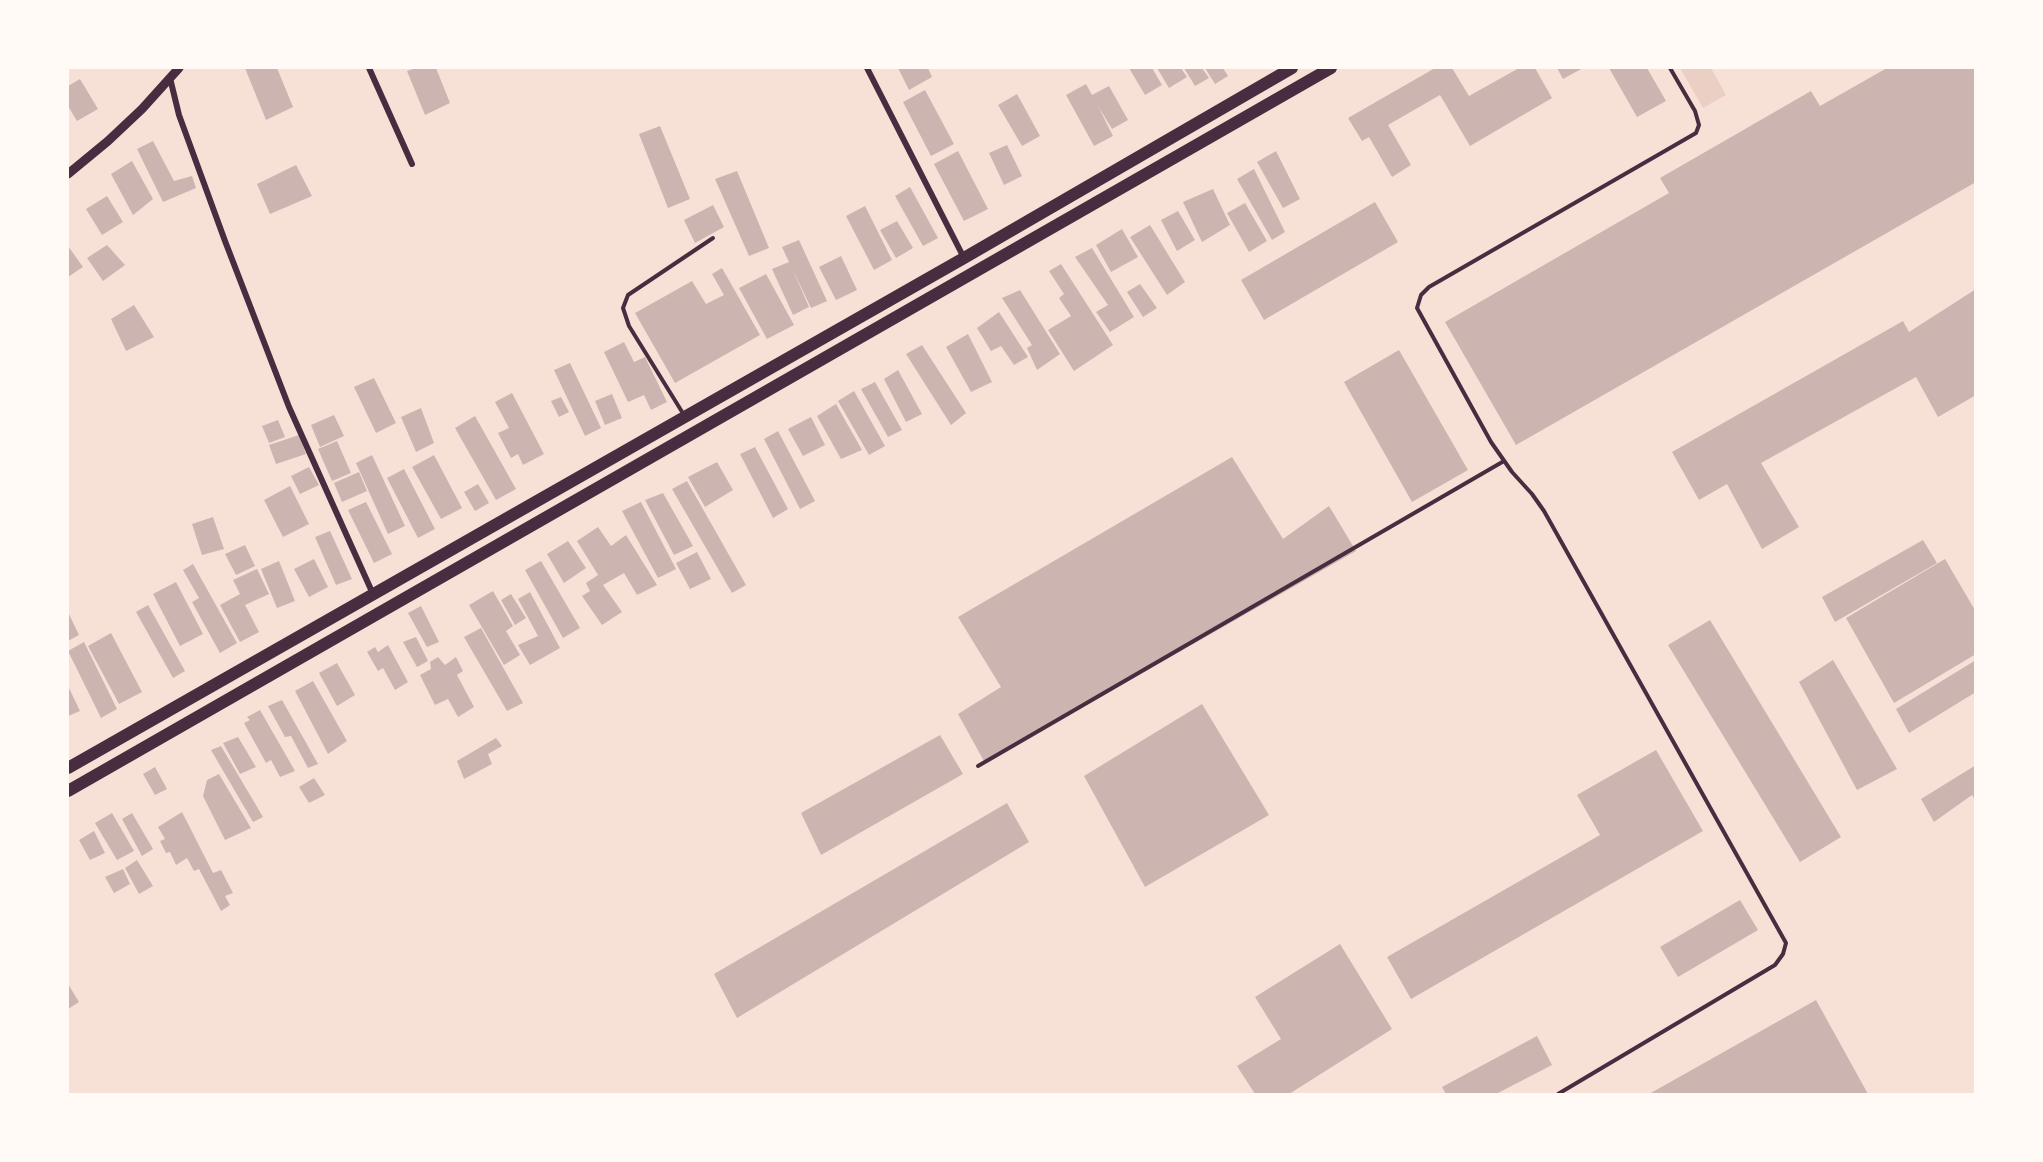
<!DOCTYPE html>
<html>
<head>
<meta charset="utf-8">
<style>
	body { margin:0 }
	#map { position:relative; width:2043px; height:1162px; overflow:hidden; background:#f7e1d7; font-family:Barlow,sans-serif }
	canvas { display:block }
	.frame { position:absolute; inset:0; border:69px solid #fffaf5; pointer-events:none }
</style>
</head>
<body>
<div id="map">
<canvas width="2043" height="1162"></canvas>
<div class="frame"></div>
</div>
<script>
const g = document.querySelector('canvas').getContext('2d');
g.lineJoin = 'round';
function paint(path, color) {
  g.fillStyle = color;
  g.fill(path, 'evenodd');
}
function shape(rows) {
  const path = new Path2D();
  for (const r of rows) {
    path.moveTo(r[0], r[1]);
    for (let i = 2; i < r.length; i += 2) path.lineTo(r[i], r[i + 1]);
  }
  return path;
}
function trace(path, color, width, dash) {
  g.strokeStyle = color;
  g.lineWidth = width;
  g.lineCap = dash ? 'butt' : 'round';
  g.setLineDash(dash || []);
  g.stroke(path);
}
paint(shape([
	[1680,68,1711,68,1726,95,1703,108]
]), '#ebcfc5');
paint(shape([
	[245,68,277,68,293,107,266,120],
	[416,68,436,68,450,103,425,115,407,71],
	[898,68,928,68,932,77,909,90],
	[1129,68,1152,68,1162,85,1145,95],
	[1157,68,1181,68,1187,77,1169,88],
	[1184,68,1202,68,1209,78,1195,86],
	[1205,68,1223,68,1228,76,1215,84],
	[1435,68,1452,68,1469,96,1519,68,1535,68,1552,98,1470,146,1440,95,1388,125,1411,165,1392,177,1369,137,1362,141,1348,118],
	[1557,68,1583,68,1563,79],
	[1609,68,1647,68,1666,101,1637,117],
	[1887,68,1976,68,1976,182,1516,445,1445,322,1669,193,1660,178,1811,91,1820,106],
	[80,79,98,109,77,121,68,106,68,86],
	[1086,84,1092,95,1109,86,1128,120,1112,129,1098,106,1113,136,1094,146,1066,95],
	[925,90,954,144,931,156,903,102],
	[1017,94,1040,136,1022,146,998,105],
	[660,126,690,199,668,208,639,134],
	[153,141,174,181,192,176,196,188,163,202,137,149],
	[1007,145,1022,176,1004,185,989,153],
	[958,151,988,209,964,221,934,164],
	[1276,151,1300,199,1283,208,1257,162],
	[132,161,153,199,133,215,111,174],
	[296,165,312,196,270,214,257,184],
	[1254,169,1285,232,1272,240,1237,179],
	[737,171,769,248,749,256,715,179],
	[910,187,938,238,923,246,895,196],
	[1213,189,1230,225,1202,242,1183,202],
	[107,196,123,222,102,235,86,209],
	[1375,202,1398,242,1264,320,1241,280],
	[1245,203,1267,241,1249,252,1227,213],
	[713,205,724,227,695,243,684,220],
	[865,206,892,260,874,270,846,216],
	[1178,211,1195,240,1177,251,1161,220],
	[897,221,913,248,896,258,880,230],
	[1150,225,1185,282,1167,295,1130,237],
	[1122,229,1138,257,1111,272,1096,245],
	[799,240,827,301,811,308,792,268,809,307,793,315,772,269,789,262,782,247],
	[107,245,125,265,103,281,87,258],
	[68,246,83,267,68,277],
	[1092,248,1134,317,1110,332,1096,312,1108,305,1075,257],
	[841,256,857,290,836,300,819,267],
	[1061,264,1113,345,1074,371,1048,330,1071,316,1059,298,1064,294,1049,271],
	[722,268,760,335,675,383,635,313,692,281,706,304,724,295,712,274],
	[766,274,794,325,767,339,739,288],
	[1140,284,1157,308,1143,317,1127,292],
	[1976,289,1976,395,1938,417,1916,377,1761,463,1799,527,1762,549,1727,484,1699,500,1672,452,1903,321,1909,332],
	[1020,290,1060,354,1037,370,1027,348,1032,345,1002,298],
	[134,305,154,337,126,351,111,319],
	[999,312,1028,357,1014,365,1001,346,991,351,977,328],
	[968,334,992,382,971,392,946,347],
	[624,342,634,362,645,357,667,402,651,410,644,395,628,402,604,352],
	[922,345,966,413,951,425,906,354],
	[1399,350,1468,470,1412,502,1344,382],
	[570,363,601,428,585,436,554,370],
	[898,370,922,414,906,422,884,379],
	[374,378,396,423,376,433,354,387],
	[875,382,902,430,888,437,861,389],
	[854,391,885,446,869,455,838,401],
	[512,393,544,454,523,465,518,454,511,458,498,433,509,428,495,402],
	[612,394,622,418,605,425,595,401],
	[561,397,569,412,559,417,551,401],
	[836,404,862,450,841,459,817,416],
	[421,408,434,443,416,452,401,417],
	[334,415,344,436,320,447,311,425],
	[475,416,516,489,496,500,455,428],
	[811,417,825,445,803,456,788,429],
	[278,420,285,437,269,443,262,426],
	[778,431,815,501,800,509,764,439],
	[299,435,306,454,276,464,269,445],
	[337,441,351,473,332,481,318,449],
	[755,447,788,509,773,518,740,454],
	[372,455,405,526,388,534,356,463],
	[434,455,462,508,441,519,412,467],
	[1232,457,1283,539,1329,506,1356,551,985,763,958,714,1001,687,958,617],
	[717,462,733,490,705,507,688,477],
	[309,467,319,485,300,494,291,476],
	[404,469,435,529,418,538,387,478],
	[359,472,367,491,342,502,334,483],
	[687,481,746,585,732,593,672,489],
	[478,484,489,503,475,511,464,492],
	[290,486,309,524,283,537,264,500],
	[663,493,693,546,674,555,645,500],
	[366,502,392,554,374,563,348,510],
	[641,502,676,569,658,578,622,511],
	[213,517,224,549,202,555,192,524],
	[598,527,611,546,626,535,657,585,637,595,624,573,603,585,622,612,602,625,582,596,590,591,586,583,598,575,577,541],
	[330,531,352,579,336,585,315,537],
	[1923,540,1937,563,1835,622,1822,597],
	[568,541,586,568,564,583,547,554],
	[245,545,255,566,236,575,225,554],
	[697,552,711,579,690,589,676,563],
	[314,559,328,587,309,597,294,569],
	[1945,559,1976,612,1976,654,1894,703,1846,618],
	[279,561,295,601,277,608,261,569],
	[541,561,580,628,563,638,525,570],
	[193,564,237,643,220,653,192,602,199,598,183,570],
	[257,569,269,594,245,605,259,632,240,642,220,605,240,594,233,580],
	[176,582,203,634,180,646,153,594],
	[493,591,513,626,506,631,520,655,504,665,469,605],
	[530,592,560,648,530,665,518,645,538,636,518,599],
	[511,594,526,618,515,625,501,600],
	[148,605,185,671,173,678,136,612],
	[421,606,439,642,427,647,408,613],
	[68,612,79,635,68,641],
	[1710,620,1841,837,1800,862,1668,645],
	[481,628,523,703,507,711,464,637],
	[111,633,142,692,119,704,88,646],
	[416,637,428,661,417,667,403,642],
	[84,642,117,709,101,718,68,651],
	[388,645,408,682,395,690,383,668,378,671,367,652,375,647,378,652],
	[438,657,445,665,456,657,463,671,457,675,474,707,458,717,448,699,435,705,420,675,431,669,430,662],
	[1833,660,1897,769,1857,790,1799,682],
	[1976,660,1976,692,1909,733,1896,709],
	[337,663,355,695,337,706,319,673],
	[313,681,347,741,328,754,295,691],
	[68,686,80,711,68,716],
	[282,700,318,764,308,768,291,736,285,737,268,706],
	[1202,704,1269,815,1145,887,1084,776],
	[260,710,295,771,280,777,271,760,266,763,244,723,250,720,247,717],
	[940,735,963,774,821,855,801,813],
	[238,737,256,767,240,774,223,743],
	[496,738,502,746,488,754,492,764,464,779,457,761],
	[221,746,263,817,253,822,211,750],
	[1656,750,1703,831,1411,999,1387,957,1600,835,1577,795],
	[1976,765,1976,801,1972,795,1934,822,1921,799],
	[155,767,167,789,155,795,143,774],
	[219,774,251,828,225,840,203,796,207,780],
	[314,778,325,795,309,803,299,787],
	[1007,803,1029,842,737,1018,714,974],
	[182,812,213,873,221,870,233,893,225,896,230,905,221,911,199,869,194,871,187,858,176,865,170,852,166,853,160,841,165,839,158,827],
	[112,813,134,851,117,860,95,823],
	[132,813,153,849,142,856,122,819],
	[94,831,105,853,90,860,79,840],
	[137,860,153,886,139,894,125,868],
	[123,869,130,884,114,893,105,877],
	[1740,900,1758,930,1678,977,1660,947],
	[1340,944,1392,1029,1289,1094,1255,1094,1237,1066,1281,1039,1255,997],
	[68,984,79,1002,68,1009],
	[1816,1000,1868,1094,1649,1094],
	[1537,1036,1552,1065,1496,1094,1446,1094,1442,1087]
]), '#ccb4b1');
trace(shape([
	[684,415,629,326,623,308,628,295,713,238],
	[978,766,1504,461],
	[1558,1094,1775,965,1783,954,1786,943,1544,511,1532,494,1512,472,1491,442,1417,308,1421,295,1429,287,1696,133,1699,125,1695,111,1670,68]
]), '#4a2c40', 4);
trace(shape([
	[369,68,412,164],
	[867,68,964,258],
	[170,78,179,115,225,241,289,407,373,594]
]), '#4a2c40', 6);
trace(shape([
	[68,174,108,141,142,109,179,68]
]), '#4a2c40', 9);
trace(shape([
	[68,768,964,258,1292,68],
	[68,791,1331,68]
]), '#4a2c40', 12);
</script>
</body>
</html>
